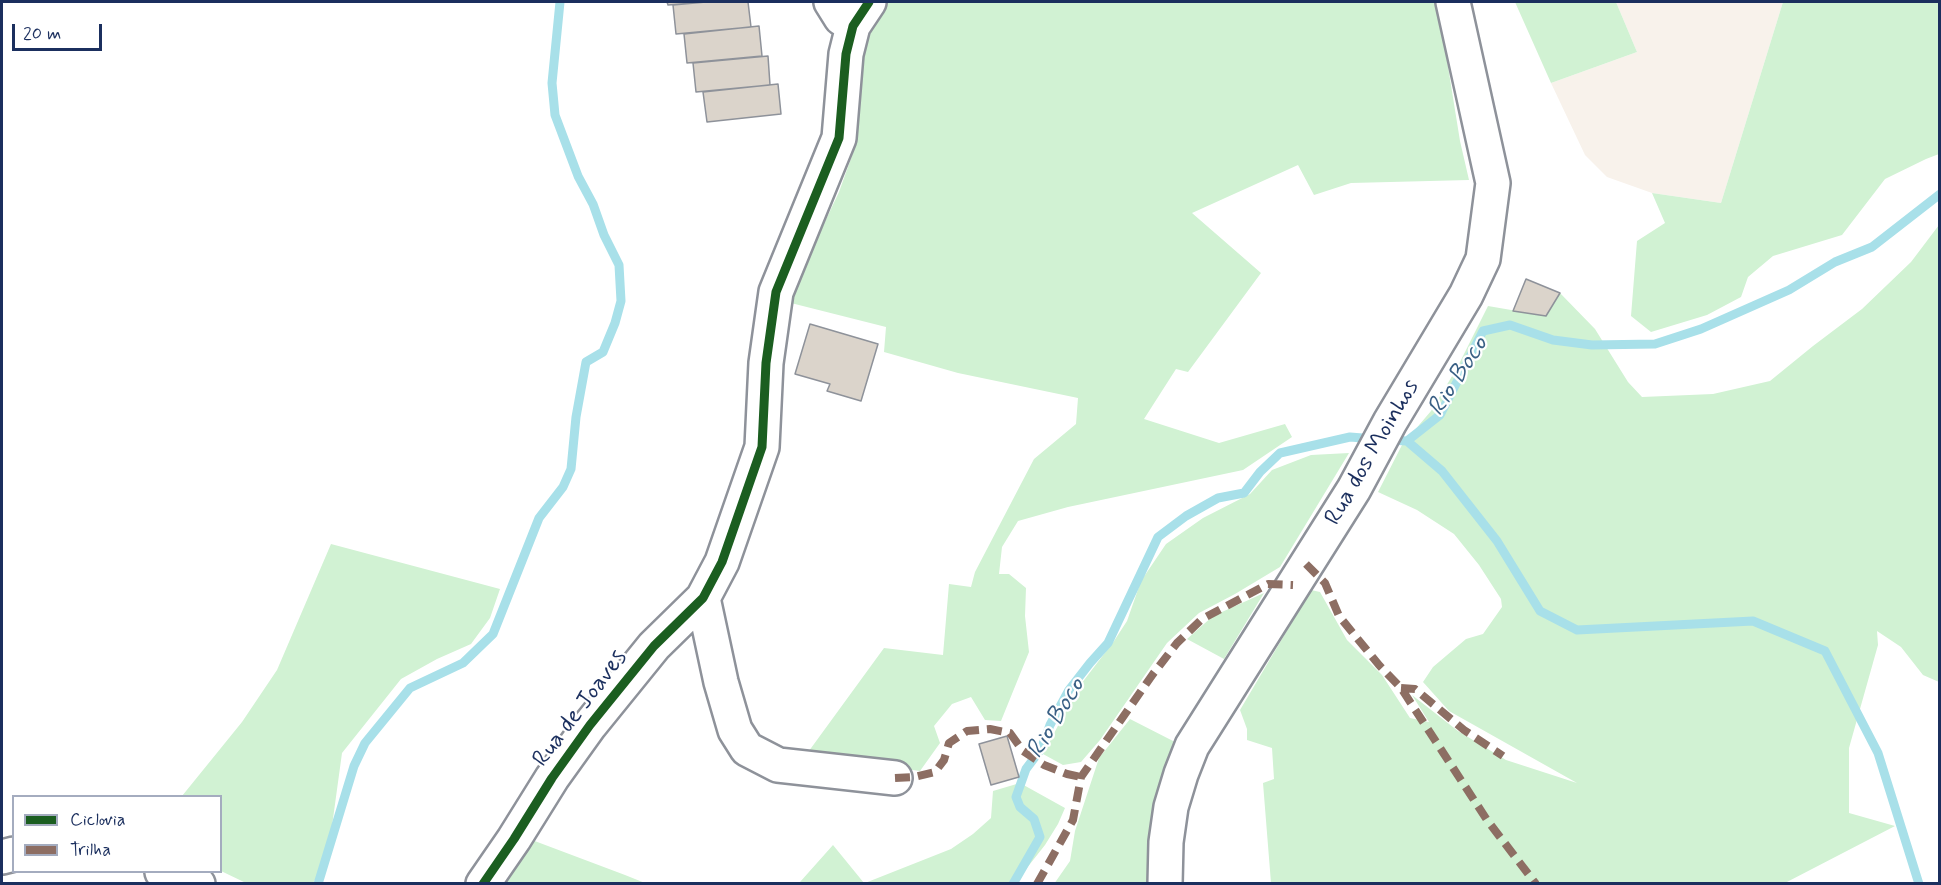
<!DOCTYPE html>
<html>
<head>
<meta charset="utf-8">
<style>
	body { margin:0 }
	#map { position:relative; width:1941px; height:885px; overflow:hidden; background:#fff; font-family:Mynerve,sans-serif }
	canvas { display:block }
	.frame { position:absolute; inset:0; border:3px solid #1b2f5e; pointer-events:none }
	.legend { position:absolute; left:12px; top:795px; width:210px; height:78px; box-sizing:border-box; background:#fff; border:2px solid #a4acbf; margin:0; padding:8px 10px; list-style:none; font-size:18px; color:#1b2f5e }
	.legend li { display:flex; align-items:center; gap:12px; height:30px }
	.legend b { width:30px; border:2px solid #a4acbf }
	.scale { position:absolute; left:12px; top:24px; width:90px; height:27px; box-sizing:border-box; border:3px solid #1b2f5e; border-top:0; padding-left:8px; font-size:18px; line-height:21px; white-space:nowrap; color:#1b2f5e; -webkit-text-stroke:4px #fff; paint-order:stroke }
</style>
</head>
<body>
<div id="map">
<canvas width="1941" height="885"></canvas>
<div class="frame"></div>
<ul class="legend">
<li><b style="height:8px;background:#1b5e20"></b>Ciclovia</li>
<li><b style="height:8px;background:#8d6e63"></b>Trilha</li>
</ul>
<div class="scale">20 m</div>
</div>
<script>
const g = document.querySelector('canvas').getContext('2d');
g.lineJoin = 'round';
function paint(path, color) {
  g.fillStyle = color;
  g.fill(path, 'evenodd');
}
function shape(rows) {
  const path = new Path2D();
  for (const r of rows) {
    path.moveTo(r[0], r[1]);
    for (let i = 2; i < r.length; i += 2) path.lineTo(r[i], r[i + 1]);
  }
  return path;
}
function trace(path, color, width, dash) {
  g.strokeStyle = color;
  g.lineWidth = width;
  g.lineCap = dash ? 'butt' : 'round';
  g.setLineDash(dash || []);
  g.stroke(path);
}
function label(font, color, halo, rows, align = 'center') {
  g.font = font + ' Mynerve,sans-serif';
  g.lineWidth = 4.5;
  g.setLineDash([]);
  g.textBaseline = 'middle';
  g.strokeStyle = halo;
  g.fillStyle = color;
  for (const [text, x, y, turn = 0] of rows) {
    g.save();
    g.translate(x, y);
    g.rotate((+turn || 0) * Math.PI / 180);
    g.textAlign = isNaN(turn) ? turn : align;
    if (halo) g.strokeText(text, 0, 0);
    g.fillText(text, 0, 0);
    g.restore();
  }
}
paint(shape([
	[1616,2,1783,2,1721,203,1652,193,1607,177,1585,155,1551,83,1637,52]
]), '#f8f2eb');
paint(shape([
	[889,2,1434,2,1445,48,1460,141,1469,180,1351,183,1314,195,1298,165,1192,213,1261,273,1188,372,1176,369,1144,419,1219,443,1285,424,1292,437,1243,470,1068,507,1018,521,1002,547,999,574,1009,574,1026,588,1025,616,1029,652,1001,721,985,720,971,697,952,704,934,726,940,743,920,771,806,755,884,648,943,655,949,584,971,587,975,572,1034,459,1076,424,1078,398,958,373,884,352,886,327,787,302,839,192,853,153,857,103,868,29,878,12],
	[1515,2,1616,2,1637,52,1551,83],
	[1783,2,1939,2,1939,154,1926,159,1885,179,1842,235,1773,256,1748,277,1741,297,1707,315,1651,332,1631,316,1637,241,1665,223,1652,193,1721,203],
	[1939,225,1939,682,1923,675,1901,647,1877,631,1878,645,1849,748,1849,813,1895,826,1785,883,1271,883,1263,783,1274,779,1272,748,1247,740,1247,729,1240,710,1311,590,1320,592,1347,640,1382,675,1410,718,1429,722,1412,695,1458,731,1506,760,1577,783,1449,711,1423,682,1433,667,1466,639,1483,634,1502,607,1501,599,1479,565,1454,534,1417,510,1378,492,1402,445,1431,411,1457,368,1488,306,1546,316,1560,293,1595,329,1628,382,1642,397,1713,394,1770,381,1813,346,1862,309,1911,262],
	[1349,453,1280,567,1235,594,1199,613,1167,643,1100,740,1081,762,1063,765,1043,754,1078,688,1114,641,1127,621,1141,581,1166,544,1203,518,1250,494,1272,470,1311,455],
	[331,544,500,589,490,618,471,644,437,659,401,679,342,753,332,826,318,875,313,883,246,883,221,871,220,796,182,796,242,722,277,670],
	[1264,593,1224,659,1187,639,1213,616],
	[1130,719,1175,742,1166,766,1157,801,1149,856,1148,883,1054,884,1070,861,1075,831,1099,758],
	[1020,783,1065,808,1058,824,1045,845,1015,883,865,883,951,849,973,834,991,818,993,791],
	[532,840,625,875,645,883,502,884],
	[833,845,864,883,794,883,800,882]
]), '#d1f2d3');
trace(shape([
	[1389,440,1407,441,1440,415,1483,331,1510,325,1553,340,1592,345,1655,344,1701,329,1789,290,1835,262,1872,247,1940,194],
	[1407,441,1442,471,1497,541,1540,611,1577,630,1753,621,1825,651,1878,753,1919,884],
	[318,884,354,766,365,743,410,688,463,663,493,634,539,518,563,487,571,469,576,417,586,362,603,352,615,323,621,301,619,265,604,235,593,204,578,176,555,115,552,83,560,2],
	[1013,884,1040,837,1034,819,1020,807,1016,797,1026,769,1041,749,1050,725,1069,690,1090,663,1108,643,1158,537,1186,516,1218,498,1244,493,1260,472,1280,453,1350,437,1375,439]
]), '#a8e0e9', 9);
const building = shape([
	[667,2,706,2,668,5,667,2],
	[706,2,748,2,751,27,676,34,673,5,706,2],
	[759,26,762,56,687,63,684,34,759,26],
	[768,56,770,85,696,92,693,63,768,56],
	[778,84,781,114,707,122,703,92,778,84],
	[1526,279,1560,293,1546,316,1513,311,1526,279],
	[810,324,878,344,861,401,827,391,830,384,795,374,810,324],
	[1007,736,1019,777,991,785,979,744,1007,736]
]);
paint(building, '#dbd4cb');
trace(building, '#8e929a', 1.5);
const minor = shape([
	[831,2,841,18,853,26],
	[703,598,721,682,735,730,747,749,778,765,895,778],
	[2,857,14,854],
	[162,872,198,884],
	[483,884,514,839,552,778,590,725,654,646,703,598,722,562,762,447,766,363,776,292,839,138,846,54,853,26,869,2]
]);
const major = shape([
	[1165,884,1166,842,1171,807,1181,774,1192,746,1354,489,1390,422,1466,295,1483,259,1493,183,1453,2]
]);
trace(minor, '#8e929a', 38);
trace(major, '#8e929a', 38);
trace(minor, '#fff', 33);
trace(major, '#fff', 33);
trace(shape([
	[1306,564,1325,583,1339,616,1379,665,1401,688,1487,820,1536,884],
	[1401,688,1415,689,1464,730,1503,756],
	[895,778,914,777,935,772,944,760,949,743,967,731,990,729,1010,733,1023,751,1044,765,1067,774,1081,777],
	[1037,884,1073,820,1081,777,1153,674,1177,643,1202,619,1268,584,1293,585]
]), '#8d6e63', 8, [15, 8]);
trace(shape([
	[483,884,514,839,552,778,590,725,654,646,703,598,722,562,762,447,766,363,776,292,839,138,846,54,853,26,869,2]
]), '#1b5e20', 9);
label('24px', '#1b2f5e', '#fff', [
	["Rua dos Moinhos",1373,453,-60],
	["Rua de Joaves",581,709,-53]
]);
label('italic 26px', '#3a6085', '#fff', [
	["Rio Boco",1459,377,-57],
	["Rio Boco",1057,719,-59]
]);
</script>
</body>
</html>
